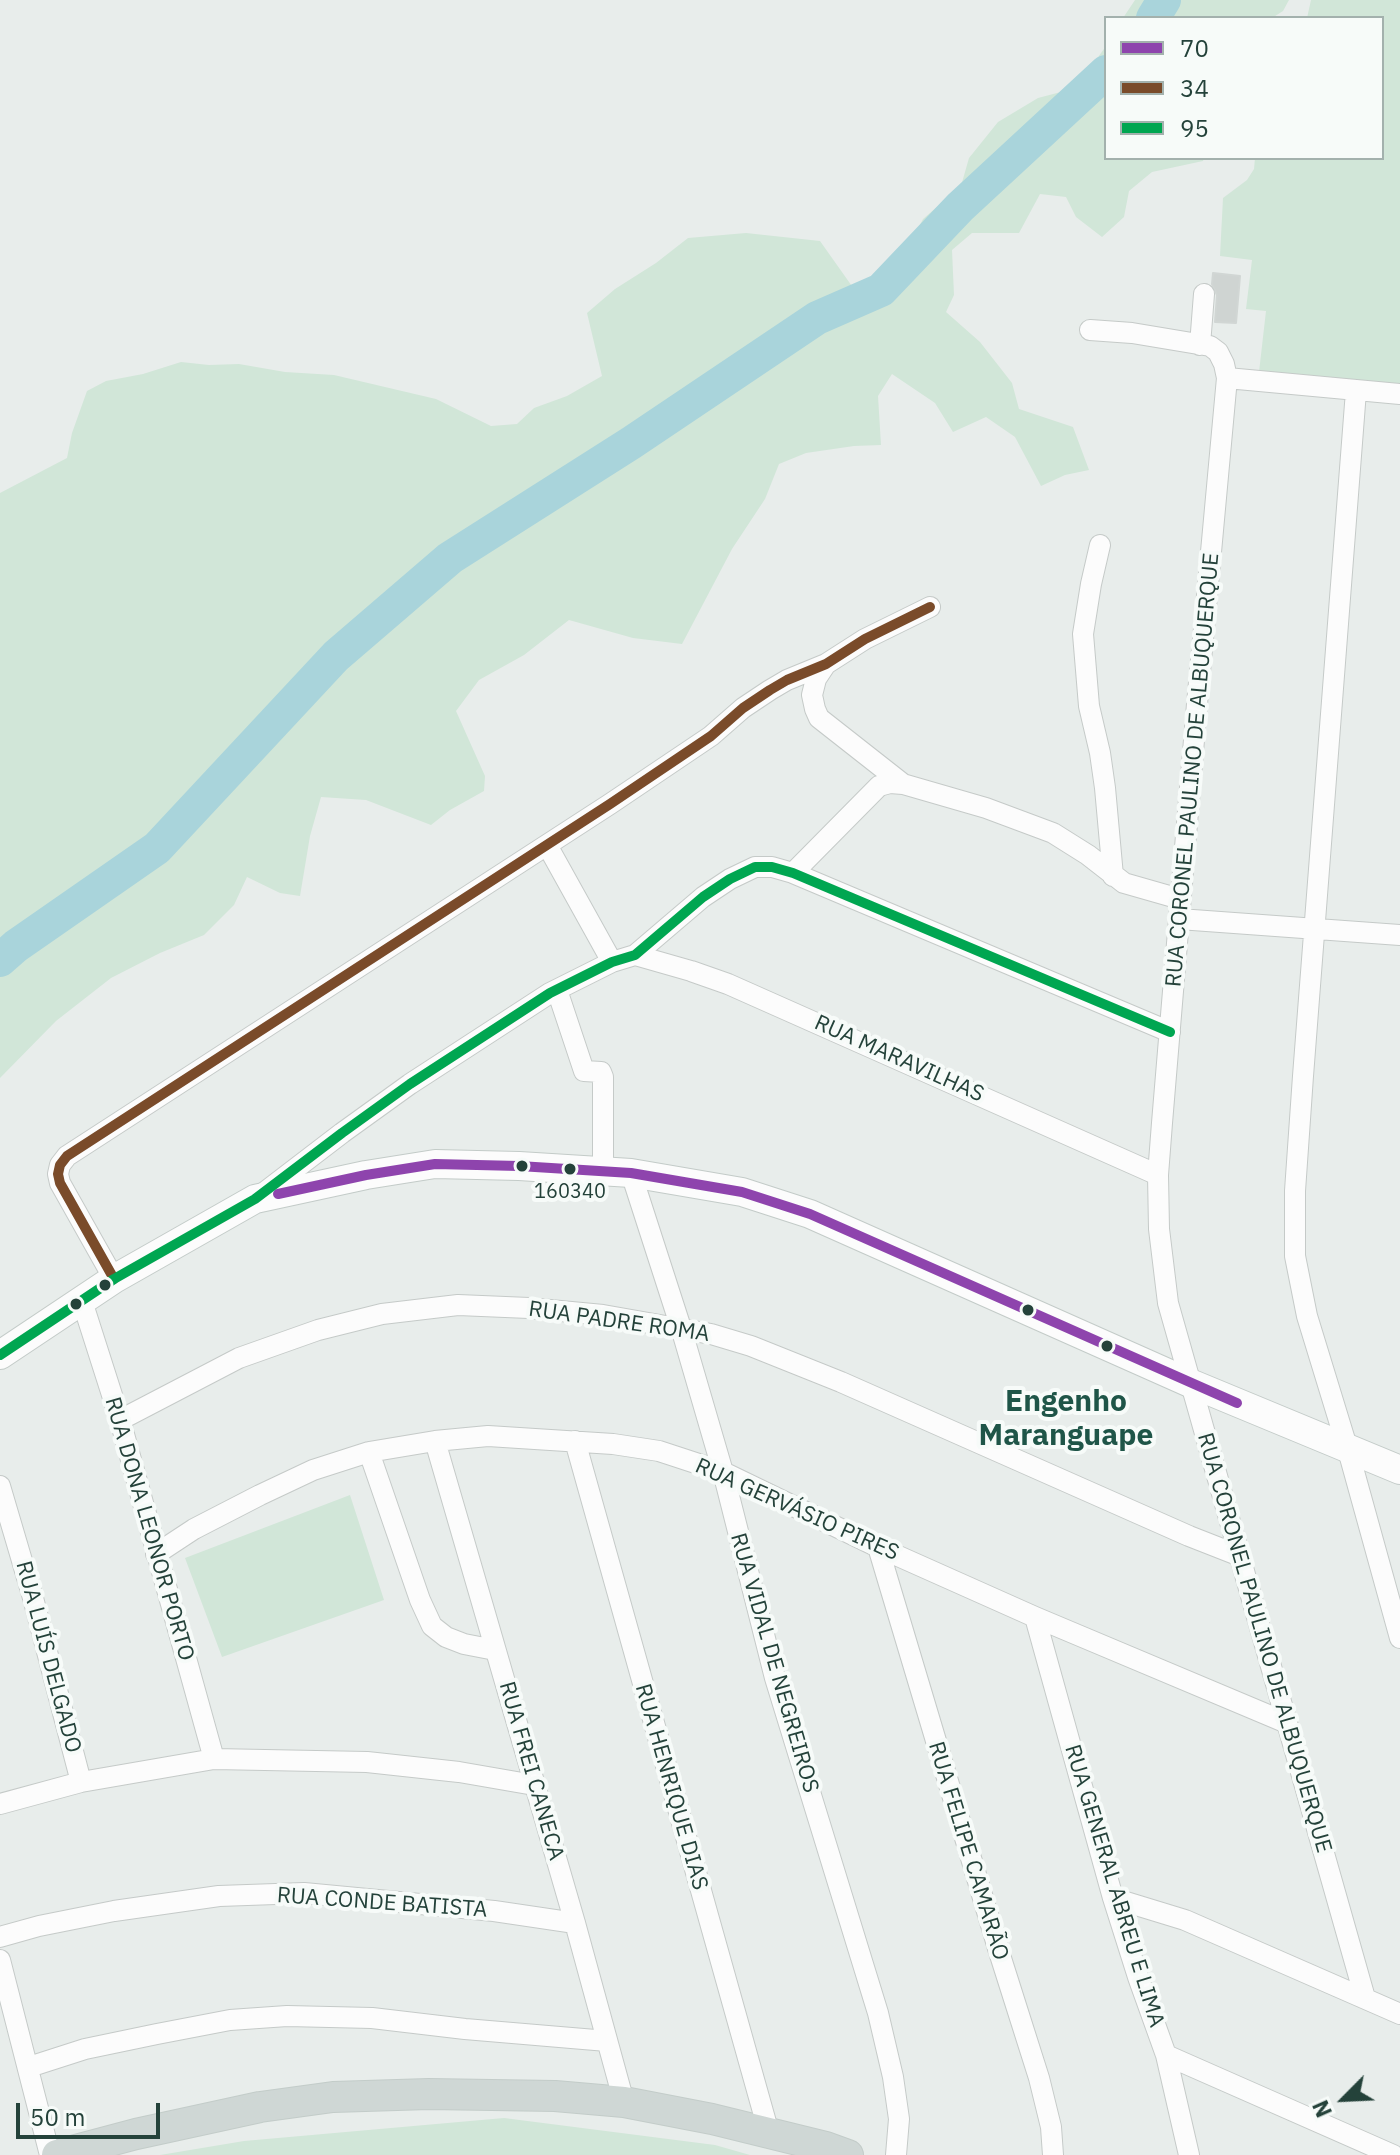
<!DOCTYPE html>
<html>
<head>
<meta charset="utf-8">
<style>
	body { margin:0 }
	#map { position:relative; width:1400px; height:2155px; overflow:hidden; background:#e8edeb; font-family:"IBM Plex Sans",sans-serif }
	canvas { display:block }
	.legend { position:absolute; left:1104px; top:16px; width:280px; height:144px; box-sizing:border-box; background:#f7fbf9; border:2px solid #a3b1ad; margin:0; padding:10px 14px; list-style:none; font-size:24px; color:#24423a }
	.legend li { display:flex; align-items:center; gap:16px; height:40px }
	.legend b { width:40px; border:2px solid #a3b1ad }
	.north { position:absolute; left:1304px; top:2059px; width:80px; height:80px; -webkit-text-stroke:6px #f7fbf9; paint-order:stroke; rotate:246deg; font-size:22px; font-weight:700; line-height:32px; text-align:center; color:#24423a }
	.north::after { content:''; display:block; margin:auto; width:28px; height:36px; background:#24423a; clip-path:polygon(50% 0,100% 100%,50% 72%,0 100%) }
	.scale { position:absolute; left:16px; top:2103px; width:144px; height:36px; box-sizing:border-box; border:4px solid #24423a; border-top:0; padding-left:10px; font-size:24px; line-height:28px; white-space:nowrap; color:#24423a; -webkit-text-stroke:6px #f7fbf9; paint-order:stroke }
</style>
</head>
<body>
<div id="map">
<canvas width="1400" height="2155"></canvas>
<ul class="legend">
<li><b style="height:10px;background:#8e44ad"></b>70</li>
<li><b style="height:10px;background:#7a4b2a"></b>34</li>
<li><b style="height:10px;background:#00a651"></b>95</li>
</ul>
<div class="north">N</div>
<div class="scale">50 m</div>
</div>
<script>
const g = document.querySelector('canvas').getContext('2d');
g.lineJoin = 'round';
function paint(path, color) {
  g.fillStyle = color;
  g.fill(path, 'evenodd');
}
function shape(rows) {
  const path = new Path2D();
  for (const r of rows) {
    path.moveTo(r[0], r[1]);
    for (let i = 2; i < r.length; i += 2) path.lineTo(r[i], r[i + 1]);
  }
  return path;
}
function trace(path, color, width, dash) {
  g.strokeStyle = color;
  g.lineWidth = width;
  g.lineCap = dash ? 'butt' : 'round';
  g.setLineDash(dash || []);
  g.stroke(path);
}
function label(font, color, halo, rows, align = 'center') {
  g.font = font + ' "IBM Plex Sans",sans-serif';
  g.lineWidth = 8;
  g.setLineDash([]);
  g.textBaseline = 'middle';
  g.strokeStyle = halo;
  g.fillStyle = color;
  for (const [text, x, y, turn = 0] of rows) {
    g.save();
    g.translate(x, y);
    g.rotate((+turn || 0) * Math.PI / 180);
    g.textAlign = isNaN(turn) ? turn : align;
    if (halo) g.strokeText(text, 0, 0);
    g.fillText(text, 0, 0);
    g.restore();
  }
}
paint(shape([
	[1135,0,1289,0,1283,11,1272,18,1123,18],
	[1311,0,1400,0,1400,385,1259,372,1266,311,1246,309,1252,260,1220,256,1223,198,1247,180,1254,169,1255,158,1382,158,1382,18,1307,18],
	[1106,46,1106,158,1204,158,1203,161,1152,172,1129,191,1124,217,1102,237,1076,217,1066,197,1040,194,1019,233,972,233,952,250,954,295,946,312,980,342,1012,383,1019,409,1073,427,1089,470,1065,475,1041,486,1015,437,986,417,953,432,935,403,892,374,878,396,881,445,854,446,806,453,779,464,765,499,732,549,682,644,633,638,569,620,524,655,479,680,456,711,485,776,484,791,450,810,431,825,366,800,321,797,310,836,300,896,280,893,247,877,234,905,204,935,160,953,111,978,56,1021,0,1078,0,493,67,458,72,433,87,391,106,381,143,374,181,362,209,365,239,364,285,372,334,375,436,399,491,426,517,424,534,408,567,396,602,376,587,313,615,289,656,263,688,238,746,233,820,241,854,289,905,255,923,219,961,186,969,158,998,122,1038,98,1076,88],
	[350,1495,384,1600,222,1657,185,1558],
	[504,2118,715,2145,750,2155,160,2155,244,2141]
]), '#d1e6d8');
trace(shape([
	[1153,18,1164,0],
	[0,960,16,946,157,848,336,656,450,558,631,443,817,318,881,290,960,207,1106,72]
]), '#a9d4db', 34);
const building = shape([
	[1213,273,1240,276,1236,323,1215,322,1217,295,1212,284,1213,273]
]);
paint(building, '#cfd4d2');
trace(building, '#d1d6d4', 2);
const street = shape([
	[1090,330,1132,333,1210,346,1218,352,1224,364,1227,378,1197,704,1162,1123,1158,1175,1159,1229,1168,1303,1365,1998],
	[1200,345,1204,294],
	[1227,378,1400,394],
	[1356,391,1303,1076,1295,1191,1295,1256,1307,1316,1348,1450,1400,1638],
	[1100,545,1091,584,1083,634,1089,706,1100,753,1105,788,1113,876],
	[826,664,816,679,812,695,815,709,819,718,903,784],
	[547,845,612,962],
	[793,873,879,786,890,783,903,784,986,808,1053,833,1088,855,1124,883,1180,899],
	[1179,919,1400,935],
	[635,955,691,971,728,984,1158,1175],
	[557,990,584,1071,601,1072,603,1077,603,1171],
	[631,1173,681,1328,723,1472,775,1678,878,2013,893,2077,899,2119,896,2155],
	[261,1195,342,1133,410,1084,550,993,612,962,635,955,703,897,730,879,755,867,772,867,793,873,1170,1032],
	[114,1279,60,1183,58,1174,60,1165,67,1156,610,804,711,736,743,708,770,690,787,680,826,664,865,639,930,607],
	[82,1301,120,1420,214,1759],
	[120,1420,239,1358,318,1330,382,1314,458,1305,529,1308,603,1315,711,1334,751,1346,841,1382,1189,1536,1240,1556],
	[435,1441,575,1923,624,2102],
	[575,1441,769,2133],
	[369,1452,420,1600,432,1626,446,1637,464,1644,495,1650],
	[0,1486,33,1598,81,1782],
	[878,1547,1000,1955,1039,2078,1051,2127,1053,2155],
	[156,1554,194,1529,260,1495,313,1470,369,1452,435,1441,488,1436,613,1444,659,1451,723,1472,878,1547,1035,1617,1287,1723],
	[1035,1617,1113,1898,1138,1977,1166,2055,1189,2155],
	[0,1804,81,1782,214,1759,367,1762,459,1772,534,1785],
	[1113,1898,1185,1920,1400,2014],
	[0,1937,39,1926,114,1911,219,1896,304,1893,494,1911,575,1923],
	[0,1960,50,2155],
	[1166,2055,1393,2155],
	[29,2067,85,2049,157,2034,230,2020,287,2016,372,2018,465,2029,607,2041]
]);
const secondary = shape([
	[0,1355,114,1279,255,1199,366,1175,435,1164,519,1166,631,1173,742,1192,810,1214,1190,1383,1400,1470]
]);
const primary = shape([
	[57,2155,136,2134,260,2107,333,2097,429,2094,555,2096,624,2102,712,2119,826,2147,848,2155]
]);
trace(street, '#c5cac8', 22);
trace(secondary, '#c3cbc8', 30);
trace(primary, '#c3ccc9', 32);
trace(street, '#fcfcfc', 20);
trace(secondary, '#fcfcfc', 28);
trace(primary, '#cfd7d5', 30);
trace(shape([
	[278,1194,366,1175,435,1164,519,1166,631,1173,742,1192,810,1214,1237,1403]
]), '#8e44ad', 10);
trace(shape([
	[114,1279,60,1183,58,1174,60,1165,67,1156,610,804,711,736,743,708,770,690,787,680,826,664,865,639,930,607]
]), '#7a4b2a', 10);
trace(shape([
	[0,1355,114,1279,255,1199,342,1133,410,1084,550,993,612,962,635,955,703,897,730,879,755,867,772,867,793,873,1170,1032]
]), '#00a651', 10);
for (const [x, y, r, color] of [
	[522,1166,7,"#24423a"],
	[570,1169,7,"#24423a"],
	[105,1285,7,"#24423a"],
	[76,1304,7,"#24423a"],
	[1028,1310,7,"#24423a"],
	[1107,1346,7,"#24423a"]
]) {
  const dot = new Path2D();
  dot.arc(x, y, r, 0, 2 * Math.PI);
  g.fillStyle = color;
  g.fill(dot);
  trace(dot, '#f7fbf9', 3);
}
label('20px', '#24423a', '#f7fbf9', [
	["160340",570,1192]
]);
label('22px', '#24423a', '#f7fbf9', [
	["RUA CORONEL PAULINO DE ALBUQUERQUE",1193,770,-85],
	["RUA MARAVILHAS",899,1059,24],
	["RUA PADRE ROMA",619,1322,8],
	["RUA GERVÁSIO PIRES",797,1510,24],
	["RUA DONA LEONOR PORTO",149,1529,74],
	["RUA CORONEL PAULINO DE ALBUQUERQUE",1264,1643,74],
	["RUA LUÍS DELGADO",48,1657,75],
	["RUA VIDAL DE NEGREIROS",774,1663,74],
	["RUA FREI CANECA",531,1771,74],
	["RUA HENRIQUE DIAS",671,1787,74],
	["RUA FELIPE CAMARÃO",968,1851,73],
	["RUA GENERAL ABREU E LIMA",1114,1886,73],
	["RUA CONDE BATISTA",382,1903,4]
]);
label('bold 30px', '#1f5548', '#f7fbf9', [
	["Engenho",1066,1402],
	["Maranguape",1066,1436]
]);
</script>
</body>
</html>
